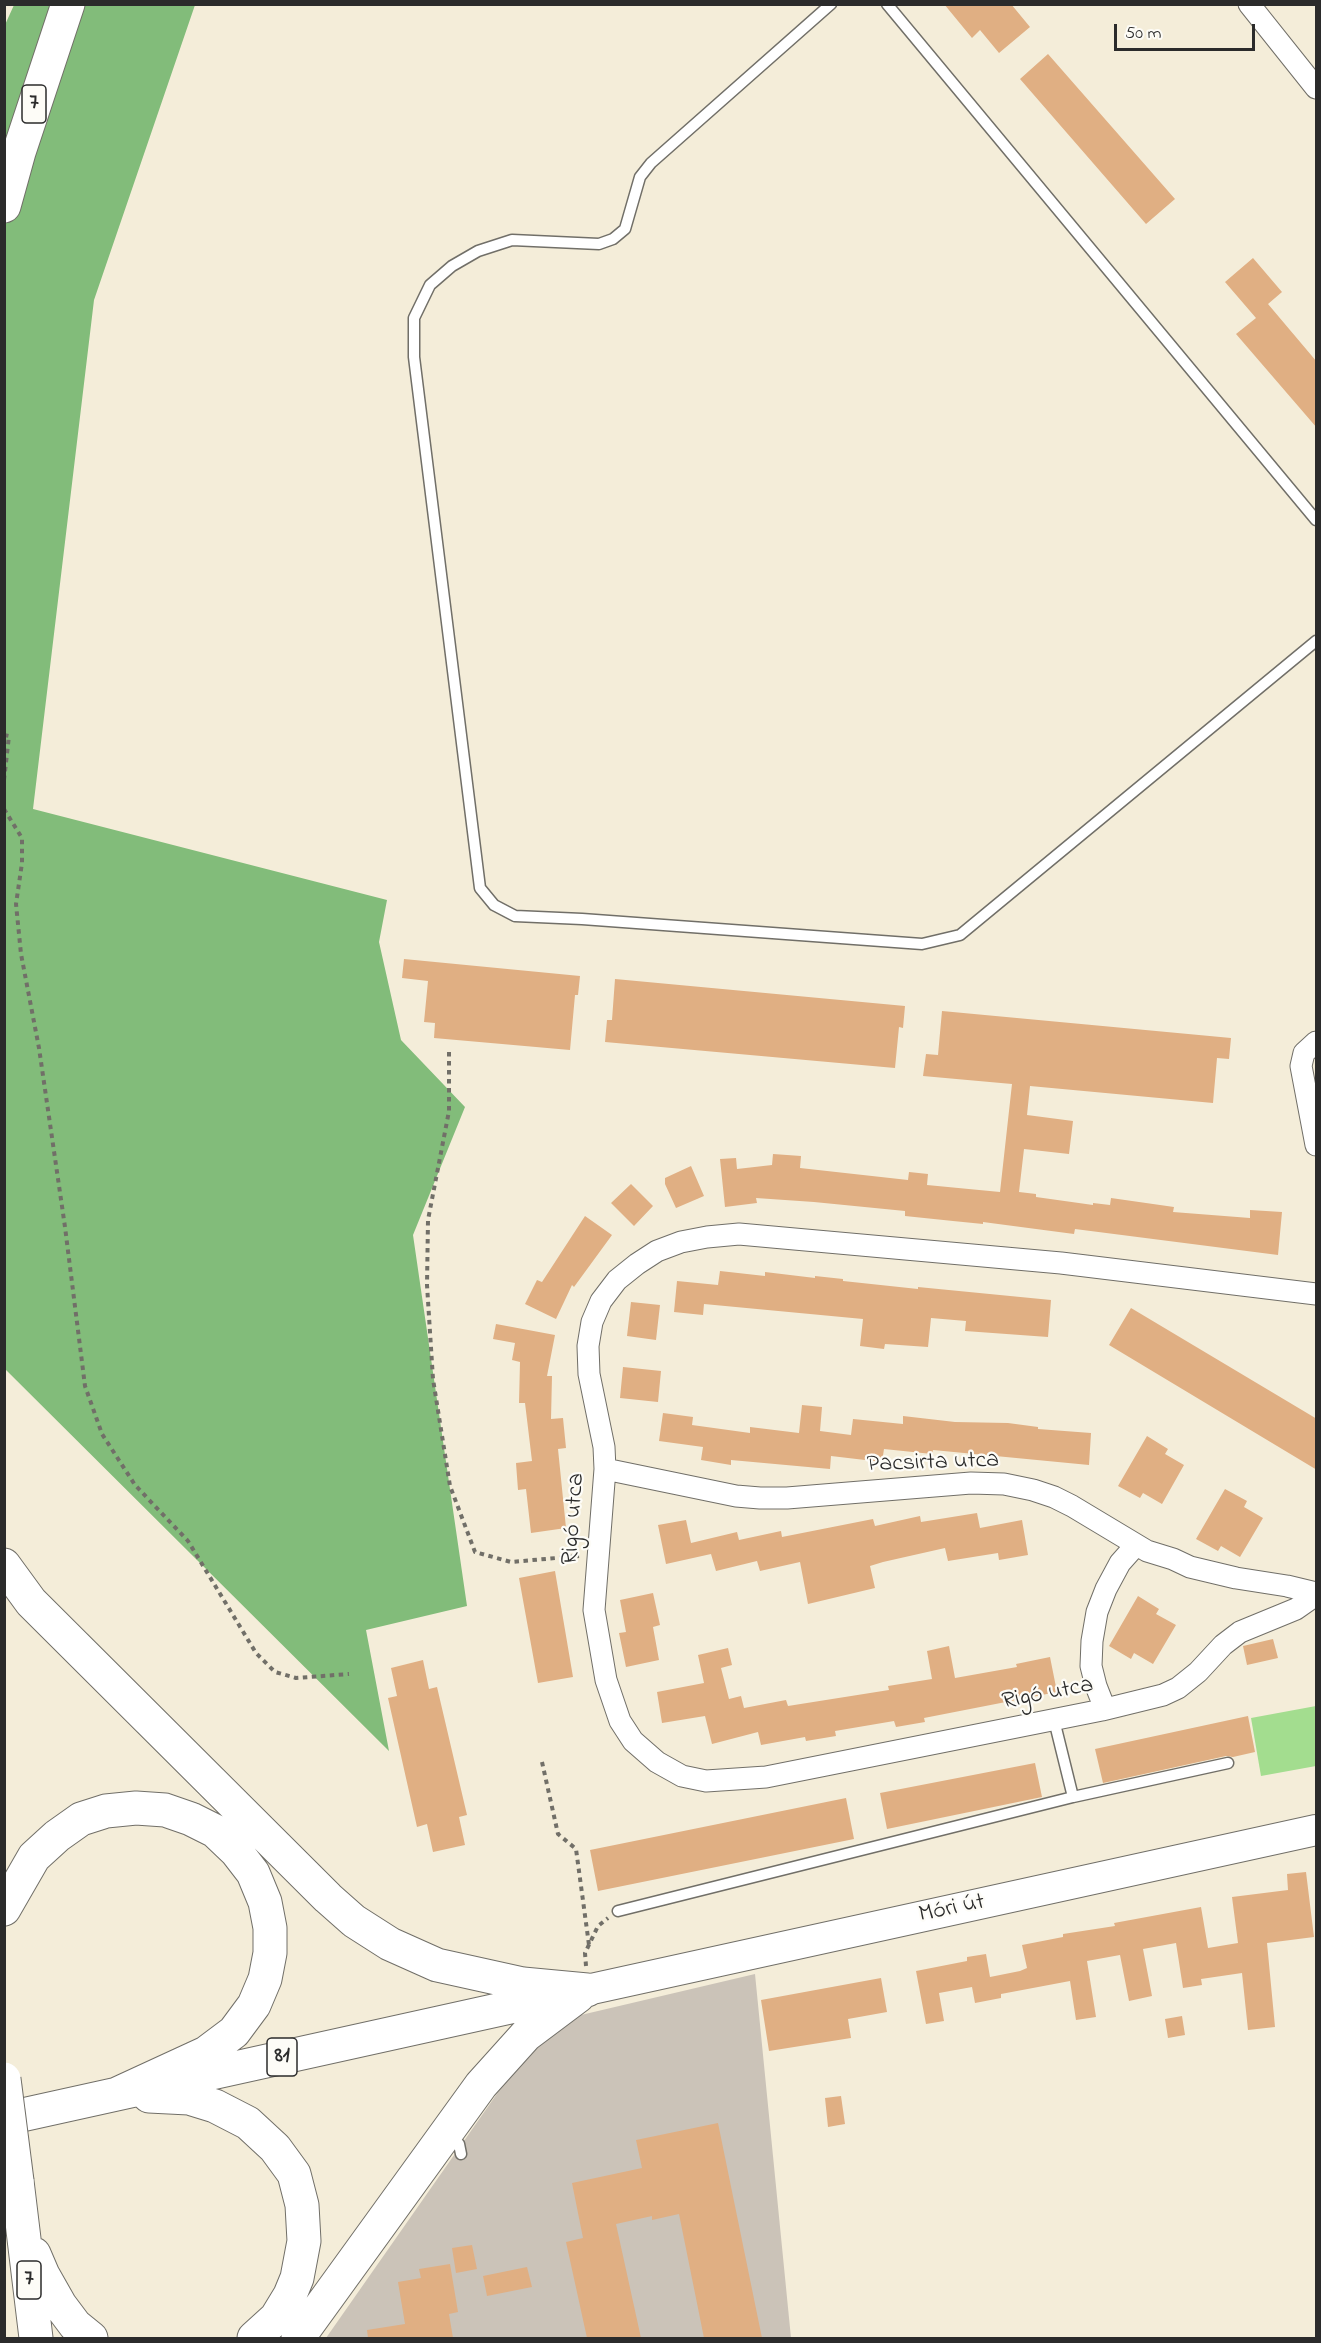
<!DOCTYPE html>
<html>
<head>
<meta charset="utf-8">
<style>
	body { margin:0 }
	#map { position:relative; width:1321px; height:2343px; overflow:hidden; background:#f4edd9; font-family:"Indie Flower",sans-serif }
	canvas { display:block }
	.frame { position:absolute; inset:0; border:6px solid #2b2b2b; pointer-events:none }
	.scale { position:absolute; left:1114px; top:24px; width:141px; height:27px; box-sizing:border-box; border:3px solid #2b2b2b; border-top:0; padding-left:8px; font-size:18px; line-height:21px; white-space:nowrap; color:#2b2b2b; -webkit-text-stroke:4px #fdfcf7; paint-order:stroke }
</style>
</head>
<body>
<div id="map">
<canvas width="1321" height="2343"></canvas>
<div class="frame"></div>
<div class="scale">50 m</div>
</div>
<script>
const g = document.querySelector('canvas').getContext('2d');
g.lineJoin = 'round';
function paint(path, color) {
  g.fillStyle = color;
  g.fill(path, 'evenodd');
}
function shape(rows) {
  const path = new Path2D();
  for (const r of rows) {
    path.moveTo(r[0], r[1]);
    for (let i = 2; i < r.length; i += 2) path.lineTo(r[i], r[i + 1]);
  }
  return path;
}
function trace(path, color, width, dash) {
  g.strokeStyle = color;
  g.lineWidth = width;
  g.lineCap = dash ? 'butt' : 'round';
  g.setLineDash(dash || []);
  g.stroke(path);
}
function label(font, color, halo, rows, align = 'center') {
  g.font = font + ' "Indie Flower",sans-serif';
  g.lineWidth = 4.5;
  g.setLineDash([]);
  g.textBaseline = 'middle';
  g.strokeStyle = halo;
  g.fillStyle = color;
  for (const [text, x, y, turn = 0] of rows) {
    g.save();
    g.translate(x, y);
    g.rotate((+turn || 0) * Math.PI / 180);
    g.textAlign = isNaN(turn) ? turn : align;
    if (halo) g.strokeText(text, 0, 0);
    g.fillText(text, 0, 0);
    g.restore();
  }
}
paint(shape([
	[755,1974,791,2338,326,2338,508,2078,513,2031]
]), '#cbc3b8');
paint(shape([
	[1316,1706,1316,1766,1261,1776,1251,1718]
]), '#a3dd8f');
paint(shape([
	[14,5,195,5,94,300,33,809,387,900,379,942,401,1040,465,1107,413,1235,467,1606,366,1630,389,1751,5,1369,4,27]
]), '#82bc7a');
paint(shape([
	[944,4,1011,4,1030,27,999,53,980,30,972,38],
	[1048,54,1175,199,1146,224,1020,79],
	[1253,258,1282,292,1268,304,1317,362,1317,428,1236,334,1256,318,1225,282],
	[404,959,580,976,578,995,575,995,570,1050,434,1038,435,1023,424,1022,428,981,402,978],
	[615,979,905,1006,903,1028,899,1027,895,1068,605,1042,607,1020,612,1020],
	[942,1011,1231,1038,1229,1059,1217,1058,1213,1103,1030,1086,1027,1115,1073,1121,1069,1154,1024,1149,1019,1192,1036,1194,1036,1197,1093,1205,1093,1203,1110,1205,1111,1198,1174,1207,1173,1212,1250,1218,1250,1210,1282,1212,1278,1255,1075,1229,1074,1234,983,1222,983,1224,953,1221,905,1216,905,1211,814,1202,756,1198,757,1203,725,1207,720,1159,736,1158,737,1169,772,1165,773,1154,801,1156,800,1168,908,1180,909,1172,928,1174,927,1185,1000,1192,1012,1084,923,1076,926,1054,938,1055],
	[691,1166,704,1196,676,1208,665,1184,665,1178],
	[631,1184,653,1206,634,1226,611,1203],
	[585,1216,612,1235,574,1287,572,1285,556,1319,525,1304,537,1280,542,1282],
	[720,1271,765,1276,765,1272,815,1278,815,1276,843,1279,843,1281,918,1289,918,1287,1051,1300,1048,1337,965,1331,966,1321,931,1318,928,1347,885,1344,884,1349,860,1346,863,1319,704,1304,703,1315,674,1312,677,1281,718,1285],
	[631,1302,660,1305,656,1340,627,1336],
	[1131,1308,1317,1419,1317,1470,1109,1345],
	[496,1324,555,1335,547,1376,552,1376,551,1419,563,1418,566,1448,558,1449,566,1528,531,1533,526,1489,518,1490,516,1463,532,1461,525,1403,519,1403,520,1362,512,1360,515,1343,493,1339],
	[623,1367,661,1371,658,1402,620,1398],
	[802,1405,822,1407,820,1431,851,1435,853,1419,903,1424,903,1416,955,1422,1008,1423,1038,1427,1038,1429,1091,1433,1089,1465,933,1450,932,1454,884,1449,882,1462,831,1456,830,1469,731,1460,731,1465,701,1460,703,1447,659,1441,663,1413,693,1417,692,1425,750,1433,750,1427,799,1433],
	[1147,1436,1168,1449,1165,1454,1184,1465,1162,1504,1143,1493,1140,1498,1118,1486],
	[1225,1489,1247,1501,1244,1507,1263,1518,1240,1557,1221,1546,1218,1551,1196,1539],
	[977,1513,980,1528,1022,1520,1028,1555,999,1560,998,1553,948,1561,945,1548,883,1562,870,1566,875,1588,808,1604,800,1562,760,1571,757,1561,716,1571,711,1554,666,1564,658,1525,686,1520,691,1543,737,1532,739,1540,781,1531,782,1537,873,1519,875,1526,920,1516,921,1522],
	[555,1571,573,1677,538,1683,519,1578],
	[653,1593,660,1625,653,1627,659,1660,626,1667,619,1633,626,1632,620,1600],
	[1138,1596,1159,1609,1156,1614,1176,1625,1153,1664,1134,1653,1131,1659,1109,1646],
	[1273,1639,1278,1658,1247,1665,1243,1646],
	[949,1646,955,1678,1017,1667,1016,1664,1050,1657,1057,1692,924,1718,925,1722,896,1727,894,1721,835,1731,836,1736,806,1741,805,1737,761,1745,758,1732,712,1744,705,1716,662,1723,657,1692,704,1683,698,1655,728,1648,732,1665,721,1668,729,1699,741,1696,744,1708,786,1700,788,1706,889,1690,888,1686,932,1679,927,1651],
	[423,1660,429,1689,437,1687,467,1815,459,1817,465,1845,433,1852,427,1824,417,1827,388,1698,397,1696,391,1668],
	[1248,1716,1255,1752,1233,1757,1226,1756,1103,1783,1095,1749],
	[1035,1763,1042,1797,887,1829,880,1793],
	[846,1798,854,1839,598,1891,590,1850],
	[1306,1872,1314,1937,1267,1943,1275,2027,1248,2030,1242,1973,1201,1979,1202,1985,1183,1988,1176,1943,1143,1949,1152,1996,1129,2001,1120,1955,1087,1961,1096,2017,1076,2020,1070,1981,1001,1994,1001,1998,975,2003,972,1987,939,1993,944,2021,926,2024,916,1971,967,1961,967,1957,986,1954,990,1977,1020,1971,1027,1968,1022,1945,1063,1937,1063,1934,1115,1926,1114,1923,1201,1907,1208,1948,1238,1943,1232,1897,1288,1890,1287,1874],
	[881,1978,887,2012,848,2019,851,2038,769,2051,761,2000],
	[1182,2016,1185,2035,1168,2038,1165,2019],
	[841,2096,845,2124,828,2127,825,2098],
	[718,2123,762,2338,704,2338,679,2214,652,2220,652,2216,616,2224,641,2338,587,2338,566,2242,583,2238,572,2183,642,2168,636,2140],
	[472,2245,477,2269,456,2273,452,2248],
	[450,2264,458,2312,449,2314,453,2338,368,2338,367,2330,405,2324,398,2282,421,2278,419,2269],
	[527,2267,532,2287,487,2296,483,2276]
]), '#e0af83');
const lane = shape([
	[831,4,651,163,640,177,625,229,613,239,599,244,512,240,478,251,452,266,430,285,414,318,414,357,480,888,494,905,515,916,582,919,922,944,960,935,1316,641],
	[887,4,1316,520],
	[1054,1720,1073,1797],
	[618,1911,1073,1797,1228,1763],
	[449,2135,459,2144,461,2154]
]);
const street = shape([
	[1249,4,1316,88],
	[1316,1042,1304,1053,1301,1066,1316,1145],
	[1316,1294,1061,1263,739,1234,707,1237,681,1242,657,1251,637,1264,617,1280,601,1301,592,1322,588,1346,589,1374,604,1447,605,1469,594,1610,606,1680,620,1721,633,1741,657,1762,682,1776,706,1781,766,1777,1102,1710,1163,1695,1178,1688,1198,1672,1223,1645,1240,1632,1296,1609,1316,1595],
	[605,1469,736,1496,760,1498,787,1498,971,1483,1004,1484,1033,1490,1054,1497,1072,1506,1147,1551,1173,1559,1190,1567,1236,1578,1287,1586,1316,1593],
	[1105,1709,1096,1686,1091,1666,1092,1641,1097,1612,1106,1589,1120,1563,1136,1545]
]);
const secondary = shape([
	[587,1990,1316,1830]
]);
const primary = shape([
	[4,206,19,152,68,4],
	[4,1565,31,1602,328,1898,354,1921,390,1944,437,1965,523,1984,587,1990],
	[4,1909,34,1857,57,1836,81,1819,106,1811,136,1808,165,1810,191,1819,215,1831,236,1851,253,1873,265,1902,270,1928,270,1953,265,1979,254,2005,234,2032,206,2053,117,2094],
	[149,2096,189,2098,215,2106,248,2123,275,2148,294,2174,302,2205,304,2241,297,2278,290,2295,276,2318,254,2338],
	[4,2119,556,1997],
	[17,2181,36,2338],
	[34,2254,43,2275,60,2305,75,2325,91,2338],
	[298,2338,481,2085,526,2035,578,1996]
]);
trace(lane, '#716f68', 13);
trace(street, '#716f68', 23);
trace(secondary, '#716f68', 32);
trace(primary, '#716f68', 35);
trace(shape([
	[4,735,9,736,4,780],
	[4,809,22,838,22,863,16,904,21,954,39,1048,65,1227,85,1386,102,1434,135,1485,188,1541,256,1653,275,1672,296,1678,349,1674],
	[449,1052,449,1111,428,1220,427,1285,433,1379,450,1486,475,1552,511,1562,579,1556],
	[542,1762,558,1834,576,1849,589,1945],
	[586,1966,585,1953,598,1926,608,1918]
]), '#716f68', 4, [4.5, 4.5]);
trace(lane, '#fff', 10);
trace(street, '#fff', 21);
trace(secondary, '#fff', 30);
trace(primary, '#fff', 33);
const primaryBridge = shape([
	[4,2079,17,2181]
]);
trace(primaryBridge, '#716f68', 35, []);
trace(primaryBridge, '#fff', 33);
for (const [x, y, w] of [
	[34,104,24],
	[282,2057,30],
	[29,2280,24]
]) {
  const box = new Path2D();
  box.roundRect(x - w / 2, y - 19, w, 38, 4.5);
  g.fillStyle = '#fdfcf7';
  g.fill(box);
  trace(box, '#2b2b2b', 1.5);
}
label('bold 22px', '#2b2b2b', null, [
	["7",34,104],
	["81",282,2057],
	["7",29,2280]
]);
label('24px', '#2b2b2b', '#fdfcf7', [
	["Pacsirta utca",933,1464,-2],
	["Rigó utca",575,1519,-86],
	["Rigó utca",1048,1695,-11],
	["Móri út",952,1910,-12]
]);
</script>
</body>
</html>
